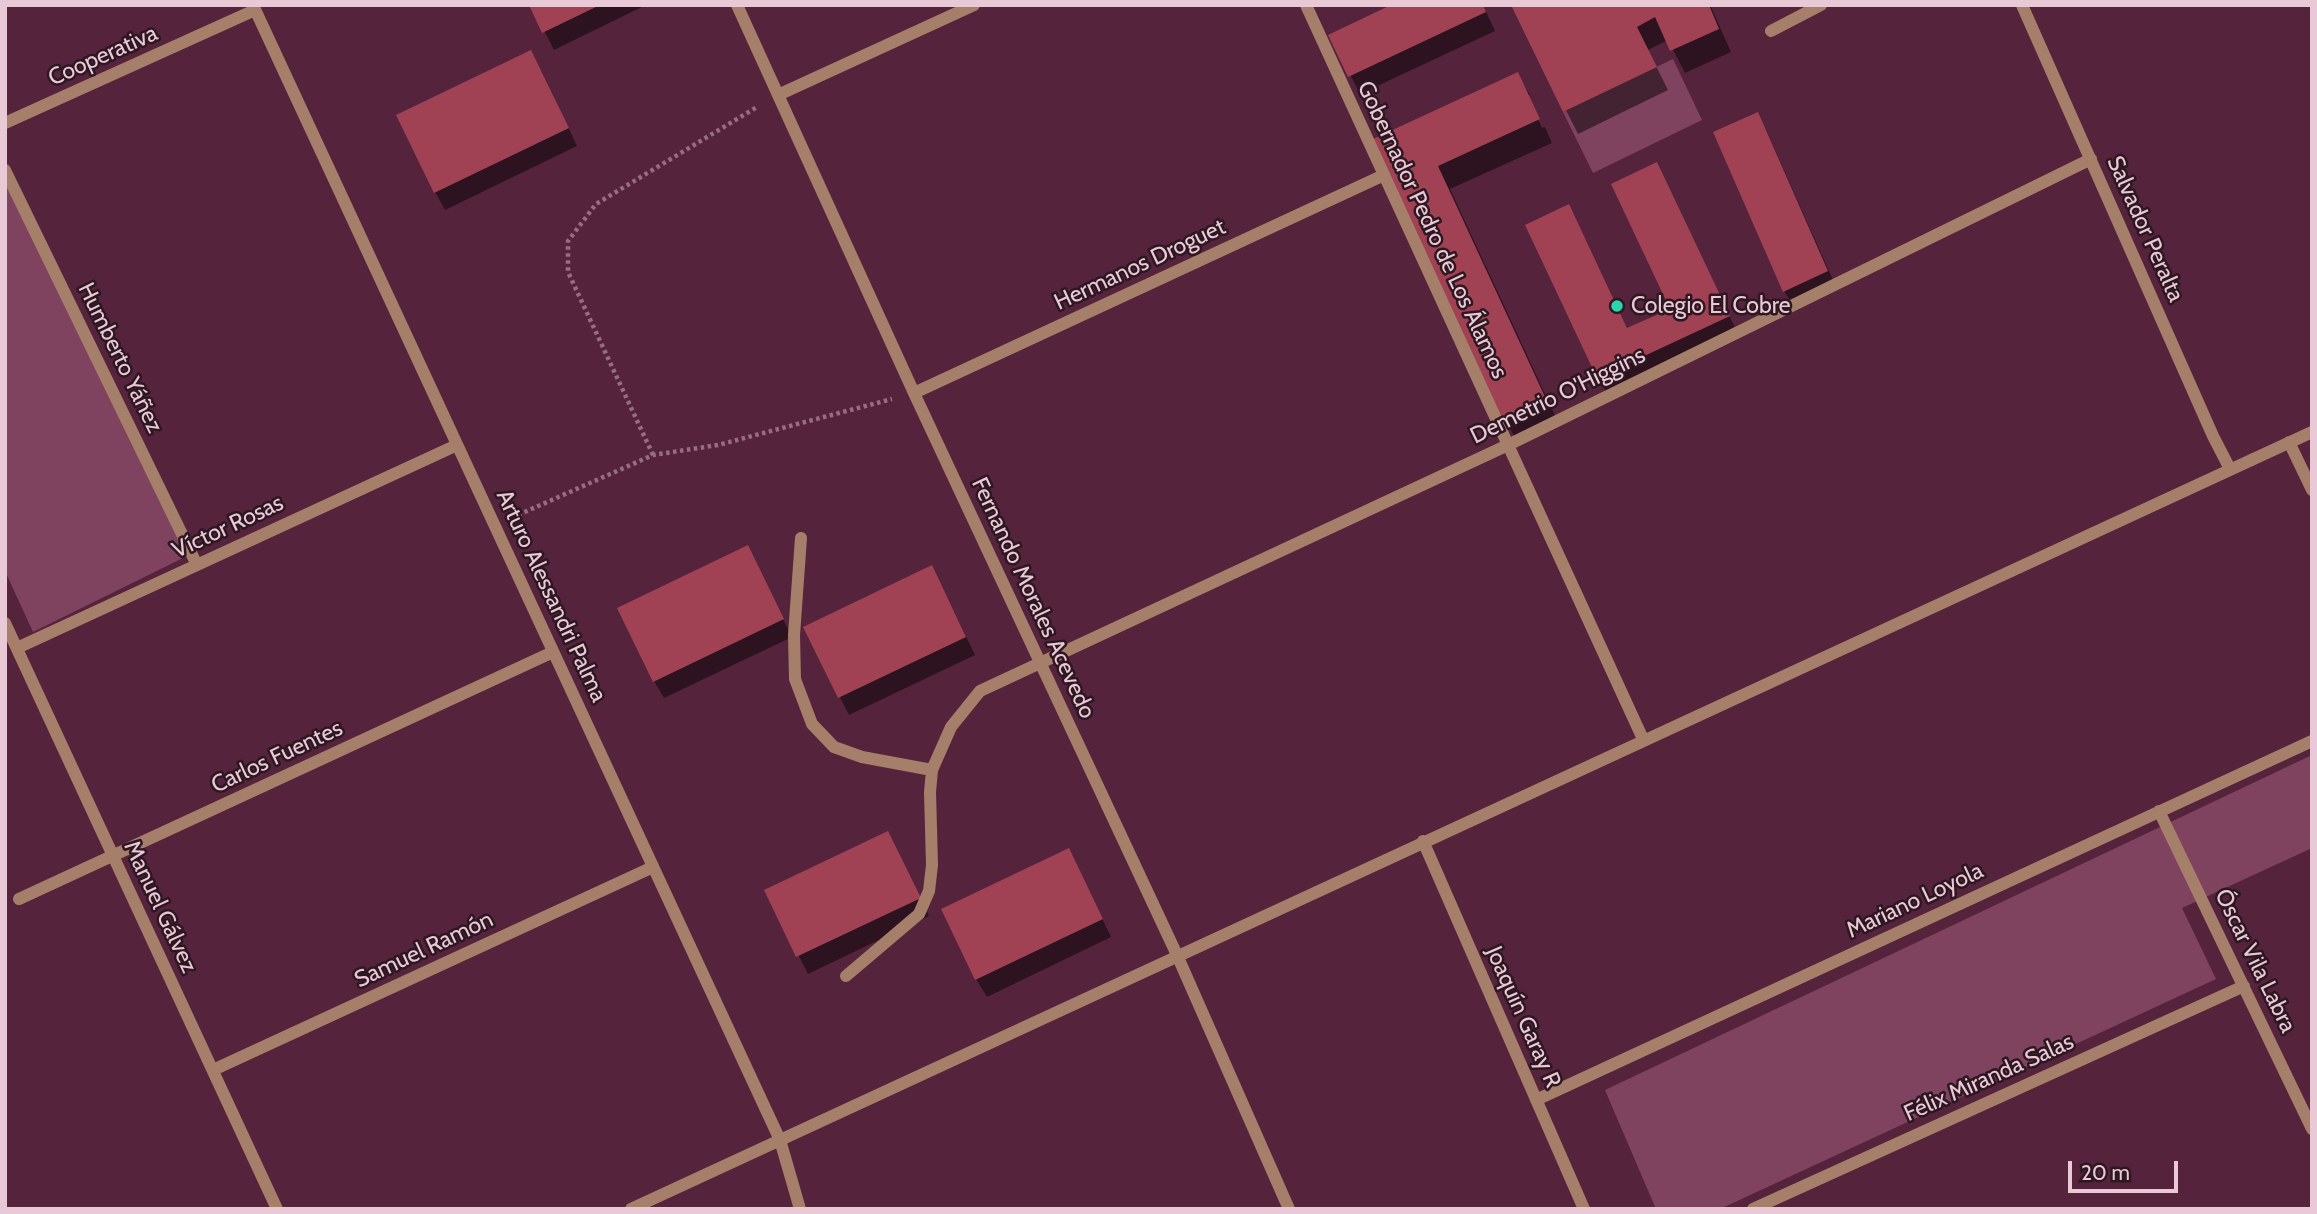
<!DOCTYPE html>
<html>
<head>
<meta charset="utf-8">
<style>
	body { margin:0 }
	#map { position:relative; width:2317px; height:1214px; overflow:hidden; background:#55243c; font-family:Cabin,sans-serif }
	canvas { display:block }
	.frame { position:absolute; inset:0; border:7px solid #e9c9d6; pointer-events:none }
	.scale { position:absolute; left:2068px; top:1161px; width:110px; height:32px; box-sizing:border-box; border:4px solid #e9c9d6; border-top:0; padding-left:9px; font-size:21px; line-height:24px; white-space:nowrap; color:#e9c9d6; -webkit-text-stroke:5px #2d1721; paint-order:stroke }
</style>
</head>
<body>
<div id="map">
<canvas width="2317" height="1214"></canvas>
<div class="frame"></div>
<div class="scale">20 m</div>
</div>
<script>
const g = document.querySelector('canvas').getContext('2d');
g.lineJoin = 'round';
function paint(path, color) {
  g.fillStyle = color;
  g.fill(path, 'evenodd');
}
function shape(rows) {
  const path = new Path2D();
  for (const r of rows) {
    path.moveTo(r[0], r[1]);
    for (let i = 2; i < r.length; i += 2) path.lineTo(r[i], r[i + 1]);
  }
  return path;
}
function trace(path, color, width, dash) {
  g.strokeStyle = color;
  g.lineWidth = width;
  g.lineCap = dash ? 'butt' : 'round';
  g.setLineDash(dash || []);
  g.stroke(path);
}
function label(font, color, halo, rows, align = 'center') {
  g.font = font + ' Cabin,sans-serif';
  g.lineWidth = 5;
  g.setLineDash([]);
  g.textBaseline = 'middle';
  g.strokeStyle = halo;
  g.fillStyle = color;
  for (const [text, x, y, turn = 0] of rows) {
    g.save();
    g.translate(x, y);
    g.rotate((+turn || 0) * Math.PI / 180);
    g.textAlign = isNaN(turn) ? turn : align;
    if (halo) g.strokeText(text, 0, 0);
    g.fillText(text, 0, 0);
    g.restore();
  }
}
paint(shape([
	[1673,59,1702,120,1593,173,1563,112],
	[5,165,189,555,33,632,5,571],
	[2312,755,2312,848,2182,908,2216,979,1720,1209,1656,1209,1605,1090]
]), '#7f435f');
paint(shape([
	[531,5,646,5,554,50],
	[1395,5,1483,5,1495,31,1360,94,1330,35],
	[1513,5,1710,5,1731,52,1685,73,1668,40,1648,50,1668,90,1578,134],
	[541,70,577,146,445,210,435,192],
	[1517,74,1530,95,1527,95,1542,128,1545,127,1552,143,1450,189,1558,422,1517,441,1504,418,1375,140],
	[1757,115,1767,132,1837,289,1795,308,1784,291],
	[1666,182,1738,334,1608,395,1598,377,1578,224,1628,330,1672,310],
	[747,547,792,637,664,698,654,681],
	[941,585,975,655,849,715,805,628],
	[888,833,929,916,808,974,766,891],
	[1078,868,1111,937,987,997,976,979]
]), '#0007');
paint(shape([
	[529,5,600,5,542,33],
	[1391,5,1483,5,1486,12,1348,77,1328,35],
	[1511,5,1709,5,1719,29,1670,51,1655,17,1637,27,1657,67,1563,112],
	[531,50,569,128,434,193,396,115],
	[1518,72,1540,119,1438,166,1546,399,1502,419,1373,139],
	[1758,112,1828,271,1783,292,1713,132],
	[1657,162,1730,316,1597,378,1525,225,1569,204,1627,328,1670,309,1611,184],
	[748,545,784,619,653,682,617,608],
	[932,565,966,637,838,698,803,627],
	[888,831,921,898,796,957,764,890],
	[1069,848,1103,919,975,980,941,909]
]), '#a14254');
trace(shape([
	[653,455,568,272,568,241,596,204,757,107],
	[518,515,653,455,718,445,892,399]
]), '#976e81', 4.5, [3.5, 3.5]);
trace(shape([
	[253,5,780,1140,800,1209],
	[737,5,914,393,1177,955,1289,1209],
	[1306,5,1643,739],
	[2022,5,2213,436,2230,469],
	[1771,31,1821,5],
	[778,95,974,5],
	[5,123,255,10],
	[5,170,197,565],
	[914,393,1384,175],
	[2289,442,2312,490],
	[801,538,794,635,795,679,812,724,834,747,862,757,932,770],
	[5,623,277,1209],
	[17,648,457,445],
	[2159,811,2312,1129],
	[1423,841,1584,1209],
	[19,899,553,652],
	[846,976,919,914,929,891,932,865,930,792,932,770,951,727,980,691,1508,445,2091,159],
	[213,1070,653,867],
	[1536,1100,2312,741],
	[631,1209,2312,432],
	[1753,1209,2244,986]
]), '#a57f69', 12);
for (const [x, y, r, color] of [
	[1617,306,7,"#2cd5ab"]
]) {
  const dot = new Path2D();
  dot.arc(x, y, r, 0, 2 * Math.PI);
  g.fillStyle = color;
  g.fill(dot);
  trace(dot, '#2d1721', 2.5);
}
label('23px', '#e9c9d6', '#2d1721', [
	["Cooperativa",103,56,-24],
	["Salvador Peralta",2145,229,66],
	["Gobernador Pedro de Los Álamos",1432,230,65],
	["Hermanos Droguet",1140,265,-25],
	["Humberto Yáñez",120,358,64],
	["Demetrio O'Higgins",1558,396,-26],
	["Víctor Rosas",228,527,-25],
	["Arturo Alessandri Palma",551,596,65],
	["Fernando Morales Acevedo",1033,598,65],
	["Carlos Fuentes",277,757,-25],
	["Mariano Loyola",1915,901,-25],
	["Manuel Gálvez",160,907,65],
	["Samuel Ramón",424,950,-25],
	["Óscar Vila Labra",2255,961,64],
	["Joaquín Garay R",1523,1017,66],
	["Félix Miranda Salas",1989,1078,-24]
]);
label('23px', '#e9c9d6', '#2d1721', [
	["Colegio El Cobre",1631,306]
], 'left');
</script>
</body>
</html>
